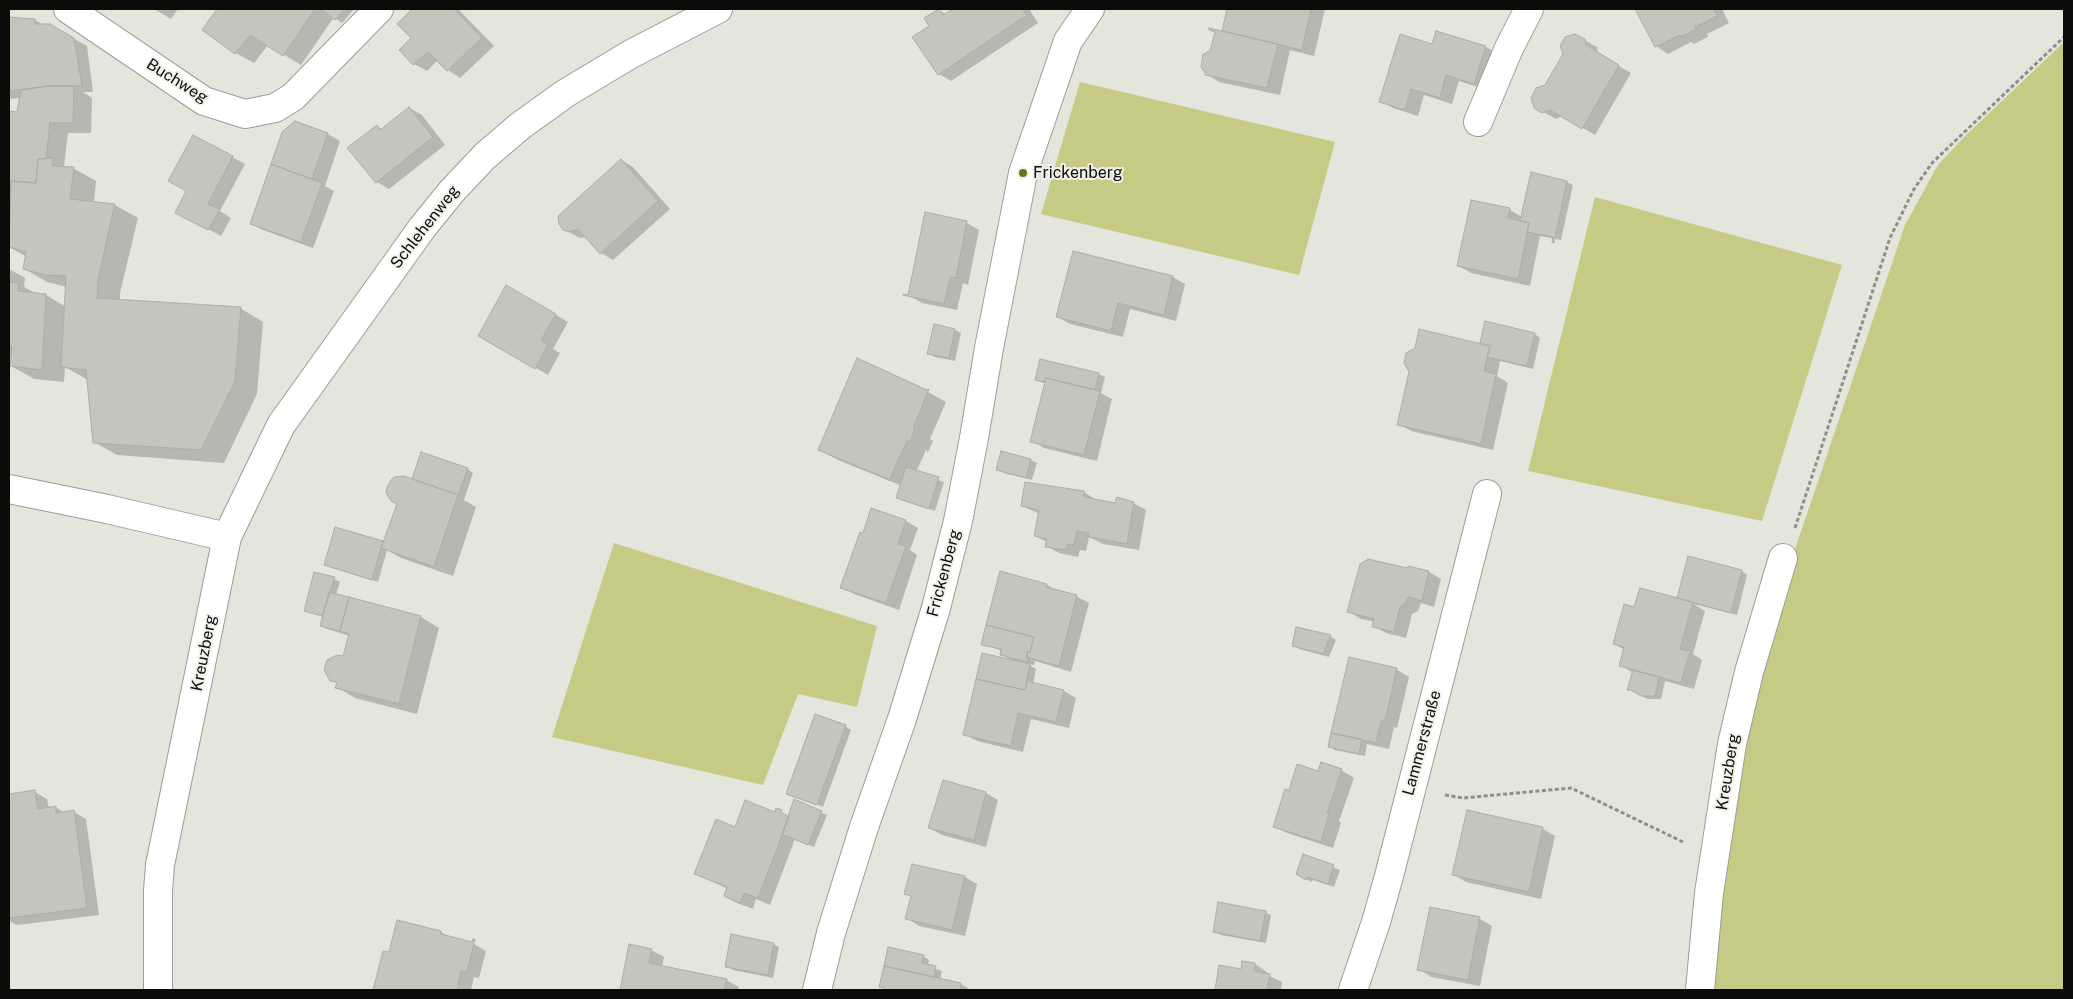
<!DOCTYPE html>
<html>
<head>
<meta charset="utf-8">
<style>
	body { margin:0 }
	#map { position:relative; width:2073px; height:999px; overflow:hidden; background:#e4e5dd; font-family:"Public Sans",sans-serif }
	canvas { display:block }
	.frame { position:absolute; inset:0; border:10px solid #0b0b09; pointer-events:none }
</style>
</head>
<body>
<div id="map">
<canvas width="2073" height="999"></canvas>
<div class="frame"></div>
</div>
<script>
const g = document.querySelector('canvas').getContext('2d');
g.lineJoin = 'round';
function paint(path, color) {
  g.fillStyle = color;
  g.fill(path, 'evenodd');
}
function shape(rows) {
  const path = new Path2D();
  for (const r of rows) {
    path.moveTo(r[0], r[1]);
    for (let i = 2; i < r.length; i += 2) path.lineTo(r[i], r[i + 1]);
  }
  return path;
}
function trace(path, color, width, dash) {
  g.strokeStyle = color;
  g.lineWidth = width;
  g.lineCap = dash ? 'butt' : 'round';
  g.setLineDash(dash || []);
  g.stroke(path);
}
function label(font, color, halo, rows, align = 'center') {
  g.font = font + ' "Public Sans",sans-serif';
  g.lineWidth = 4;
  g.setLineDash([]);
  g.textBaseline = 'middle';
  g.strokeStyle = halo;
  g.fillStyle = color;
  for (const [text, x, y, turn = 0] of rows) {
    g.save();
    g.translate(x, y);
    g.rotate((+turn || 0) * Math.PI / 180);
    g.textAlign = isNaN(turn) ? turn : align;
    if (halo) g.strokeText(text, 0, 0);
    g.fillText(text, 0, 0);
    g.restore();
  }
}
paint(shape([
	[2064,42,2064,990,1705,990,1746,703,1791,561,1905,225,1938,165,1964,137],
	[1080,82,1335,142,1299,275,1041,214],
	[1595,197,1842,265,1762,521,1528,471],
	[614,543,877,626,857,707,798,694,763,785,552,737]
]), '#c5cb84');
paint(shape([
	[154,9,178,9,171,19],
	[219,9,354,9,342,23,334,17,301,65,268,45,254,63,236,53,204,29],
	[414,9,458,9,494,46,460,78,448,70,438,60,427,71,414,64,401,50,413,38,399,24],
	[956,9,1029,9,1038,23,951,81,939,74,931,26,939,10,947,15],
	[1228,9,1325,9,1314,56,1290,50,1280,95,1219,82,1206,74,1216,33,1210,30,1223,32],
	[1637,9,1722,9,1729,23,1707,34,1708,37,1694,44,1691,42,1668,54,1656,46],
	[9,18,35,20,43,25,49,25,87,46,93,92,83,92,92,98,91,133,68,133,64,166,73,168,96,181,94,203,115,205,138,218,120,293,120,301,240,308,263,322,257,394,224,463,117,455,94,442,88,380,65,367,64,382,34,379,11,366,12,357,9,356,9,269,25,278,24,287,37,294,46,295,66,307,67,287,47,282,25,269,27,257,9,247,9,112,18,113,21,98,9,99],
	[1584,40,1597,47,1598,54,1631,73,1595,135,1563,116,1556,119,1535,107,1546,86],
	[1433,46,1486,47,1498,54,1487,90,1459,81,1452,104,1424,95,1418,116,1393,108,1381,101],
	[409,108,422,115,445,145,389,189,377,182,349,148,377,126,382,129],
	[295,123,328,134,340,141,325,186,334,191,313,248,263,230,251,223,283,133],
	[194,137,245,164,220,211,231,218,221,236,189,219,188,191],
	[621,160,633,167,670,209,613,260,601,253,587,237,580,238,567,231],
	[1532,174,1567,182,1573,185,1561,240,1540,236,1530,286,1471,273,1459,266,1472,201,1510,210,1522,217],
	[926,214,967,223,979,230,968,285,963,283,957,310,922,303,910,296],
	[1074,252,1173,277,1185,284,1176,321,1130,309,1123,337,1070,324,1058,317],
	[507,287,568,322,553,349,560,353,548,375,480,336],
	[955,330,961,333,955,361,935,357,929,353],
	[1535,334,1540,338,1533,369,1500,361,1497,376,1508,383,1493,450,1411,431,1399,424,1486,346,1481,343],
	[1041,360,1099,374,1105,377,1101,393,1112,399,1097,461,1044,448,1032,441,1046,384,1036,380],
	[928,392,946,402,930,439,933,441,928,452,926,450,916,472,944,482,935,511,898,498,902,486,838,460,820,450],
	[1002,453,1031,460,1037,463,1032,480,1004,473,998,469],
	[467,469,473,473,464,500,476,507,453,576,401,558,387,550,378,582,326,565,336,529,384,543,398,504,412,481],
	[1084,492,1096,500,1116,505,1133,503,1146,510,1139,550,1103,544,1089,537,1086,551,1080,550,1078,557,1059,553,1047,546,1048,543,1036,536,1040,514,1022,506],
	[872,509,906,521,918,528,910,550,917,555,899,610,854,594,842,587],
	[1408,570,1429,572,1441,579,1434,607,1421,603,1418,611,1412,614,1406,638,1386,633,1374,626,1375,622,1361,619,1349,612],
	[1742,571,1747,575,1737,615,1694,604,1705,611,1693,654,1702,660,1694,689,1665,681,1661,699,1648,699,1629,690,1633,673,1621,665,1625,650,1614,644,1635,609,1678,599],
	[1001,573,1047,585,1057,591,1076,596,1089,603,1071,672,1035,661,1034,665,1028,664,1036,669,1033,684,1064,691,1076,698,1069,728,1031,719,1023,752,977,741,964,734,1011,660,1001,654,1002,651,982,644],
	[334,579,340,582,336,595,421,617,439,628,417,714,355,698,337,687,338,684,331,680,344,658,350,636,327,629,321,625,323,617,306,610],
	[1297,628,1331,637,1336,640,1329,657,1299,649,1294,646],
	[1396,669,1409,677,1397,728,1394,727,1389,749,1367,744,1365,756,1335,750,1329,746],
	[845,726,851,730,823,807,788,794],
	[1341,770,1354,778,1339,821,1341,823,1333,848,1287,833,1275,826,1289,791,1319,773],
	[35,792,47,799,49,808,55,807,65,813,74,812,86,819,99,915,17,925,9,921,9,795],
	[986,793,998,800,986,847,942,835,929,828],
	[794,801,827,815,814,847,795,839,770,905,756,899,753,909,737,903,725,896,728,889,696,874,735,828,776,813,788,816],
	[1468,812,1543,829,1555,836,1541,899,1466,882,1454,875],
	[1304,856,1340,870,1334,887,1313,880,1312,882,1302,877],
	[965,877,977,884,965,936,919,926,907,918,912,897,906,894],
	[1431,909,1480,919,1492,926,1480,986,1431,977,1419,969],
	[1265,912,1271,915,1266,943,1221,935,1215,932],
	[441,932,450,938,474,944,486,951,479,978,474,977,471,990,375,990,384,952,390,954],
	[773,944,779,947,773,978,733,970,727,966],
	[630,946,651,950,664,957,662,967,726,980,739,987,738,990,621,990],
	[923,956,929,960,928,966,942,971,940,980,961,984,971,990,885,990,890,968,886,965],
	[1243,962,1255,964,1267,972,1267,975,1282,982,1281,990,1216,990,1220,967,1242,970]
]), '#0003');
const building = shape([
	[217,9,315,9,283,56,250,35,235,54,202,30,217,9],
	[320,9,345,9,335,20,320,9],
	[412,9,454,9,482,38,447,71,428,52,413,65,399,50,411,38,397,24,412,9],
	[939,9,943,15,953,9,1022,9,1027,15,938,75,912,37,929,26,924,18,939,9],
	[1227,9,1311,9,1302,50,1222,31,1227,9],
	[1635,9,1714,9,1717,16,1695,27,1696,29,1681,37,1680,35,1655,47,1635,9],
	[9,17,35,19,35,24,50,24,74,38,82,86,49,86,9,91,9,17],
	[1209,28,1278,44,1267,88,1205,75,1205,73,1201,67,1203,54,1210,51,1215,32,1209,30,1209,28],
	[1436,31,1486,46,1474,84,1446,75,1440,98,1411,89,1405,110,1379,102,1400,34,1432,44,1436,31],
	[1575,34,1585,39,1586,45,1619,65,1582,129,1550,110,1542,113,1534,108,1531,98,1536,88,1545,85,1563,54,1560,46,1565,37,1575,34],
	[49,86,74,86,73,123,50,123,46,159,38,159,36,183,11,181,9,198,9,111,17,112,21,90,49,86],
	[409,107,433,137,376,183,347,148,377,125,380,130,409,107],
	[295,121,328,133,312,179,271,164,282,132,295,121],
	[193,135,233,156,208,204,220,209,208,230,175,213,186,191,168,181,193,135],
	[53,158,52,166,74,167,70,199,115,204,98,279,97,298,241,307,235,381,201,450,93,443,86,370,61,367,66,276,45,275,23,269,26,252,9,247,11,181,36,183,38,159,53,158],
	[621,159,658,201,600,254,578,229,570,232,563,230,559,224,558,216,621,159],
	[271,164,322,183,301,242,250,224,271,164],
	[1531,172,1567,181,1554,243,1552,242,1553,237,1527,232,1529,223,1520,221,1531,172],
	[1471,200,1510,208,1508,218,1529,223,1518,279,1457,266,1471,200],
	[925,212,967,221,956,278,950,277,944,304,903,295,903,294,908,295,925,212],
	[1073,251,1173,276,1164,315,1118,303,1111,331,1056,317,1073,251],
	[9,282,19,283,18,291,46,294,42,370,10,366,12,346,9,346,9,282],
	[506,285,556,314,541,340,548,345,535,369,478,336,506,285],
	[1485,321,1535,333,1527,366,1487,357,1490,346,1480,343,1485,321],
	[934,324,955,329,949,358,927,354,934,324],
	[1419,329,1490,346,1484,371,1496,374,1481,444,1397,425,1409,372,1404,363,1406,353,1415,348,1419,329],
	[857,358,927,390,929,389,913,428,915,429,910,442,907,441,889,481,888,479,818,450,857,358],
	[1040,359,1099,373,1095,390,1046,378,1044,382,1035,380,1040,359],
	[1046,378,1100,391,1084,455,1030,442,1046,378],
	[1001,451,1031,459,1026,478,996,470,1001,451],
	[421,452,468,468,458,495,412,479,421,452],
	[906,467,939,477,929,509,896,498,906,467],
	[404,476,458,495,434,567,381,548,397,504,391,501,386,493,387,487,391,480,395,477,404,476],
	[1025,482,1084,491,1084,497,1115,503,1117,497,1134,502,1127,544,1089,537,1089,533,1077,531,1074,545,1068,544,1066,550,1045,547,1047,539,1034,536,1039,510,1021,506,1025,482],
	[871,508,906,520,898,544,906,546,886,603,840,588,860,532,863,533,871,508],
	[335,527,383,541,372,580,324,565,335,527],
	[1688,556,1742,570,1731,613,1677,598,1688,556],
	[1368,559,1407,568,1408,566,1429,571,1422,601,1408,597,1405,604,1400,607,1394,632,1372,627,1374,619,1347,612,1360,564,1368,559],
	[1000,571,1047,584,1046,587,1077,595,1059,666,1026,657,1027,652,1030,652,1034,637,986,625,1000,571],
	[314,572,335,577,322,616,304,611,314,572],
	[1640,588,1693,602,1680,649,1690,651,1681,683,1619,666,1624,647,1613,644,1624,604,1634,607,1640,588],
	[329,592,349,597,340,631,320,626,329,592],
	[349,597,421,616,399,704,335,688,337,682,330,681,324,670,327,660,337,655,343,656,349,634,340,631,349,597],
	[986,625,1034,637,1030,652,1027,652,1028,662,1000,655,1001,649,981,645,986,625],
	[1296,627,1331,635,1323,654,1292,646,1296,627],
	[982,653,1030,664,1025,690,976,679,982,653],
	[1349,657,1397,668,1385,721,1381,721,1376,743,1331,733,1349,657],
	[1633,670,1659,677,1655,696,1641,696,1631,690,1627,690,1633,670],
	[976,679,1025,690,1027,681,1064,690,1056,722,1018,713,1011,746,963,735,976,679],
	[815,714,846,725,817,805,786,794,815,714],
	[1331,733,1362,739,1359,754,1328,747,1331,733],
	[1321,762,1342,769,1327,813,1329,814,1321,842,1273,827,1285,789,1289,790,1297,764,1318,771,1321,762],
	[943,780,986,792,974,840,928,828,943,780],
	[35,790,38,809,56,806,56,813,74,810,87,908,9,918,9,794,35,790],
	[794,799,822,811,808,845,782,834,794,799],
	[745,800,775,812,776,808,782,810,781,812,789,817,758,898,744,893,740,903,724,896,727,887,694,874,716,819,735,827,745,800],
	[1467,810,1543,827,1529,892,1452,875,1467,810],
	[1303,854,1334,865,1328,884,1307,877,1306,880,1296,874,1303,854],
	[912,864,965,876,952,930,905,919,911,896,904,894,912,864],
	[1218,902,1266,911,1260,941,1213,932,1218,902],
	[1430,907,1480,917,1468,980,1417,970,1430,907],
	[397,920,441,931,441,934,472,942,473,939,475,939,467,972,461,971,457,990,373,990,383,951,389,952,397,920],
	[731,934,774,943,768,975,725,967,731,934],
	[629,944,652,949,649,963,727,979,724,990,620,990,629,944],
	[888,947,924,955,922,963,936,966,934,977,884,966,888,947],
	[1242,961,1255,963,1254,971,1270,974,1267,990,1215,990,1219,965,1241,969,1242,961],
	[884,966,961,983,960,990,884,990,884,988,879,987,884,966]
]);
paint(building, '#c4c5bd');
trace(building, '#acada6', 1);
const minor = shape([
	[68,9,204,101,245,114,275,108,293,97,379,9],
	[1478,122,1509,48,1529,9],
	[9,489,107,509,227,537],
	[158,990,158,891,160,865,227,537,281,425,422,228,452,191,485,156,520,126,566,93,631,54,718,9],
	[817,990,831,933,864,827,902,719,936,608,958,521,974,438,989,348,1023,173,1068,41,1090,9],
	[1353,990,1376,922,1389,876,1487,494],
	[1700,990,1709,893,1732,744,1749,672,1783,558]
]);
trace(minor, '#9c9d96', 30);
trace(shape([
	[1795,528,1890,238,1914,189,1932,163,2064,37],
	[1445,795,1463,798,1571,788,1683,842]
]), '#8e8f89', 3, [4, 2.5]);
trace(minor, '#fff', 28);
for (const [x, y, r, color] of [
	[1023,173,5,"#6c7117"]
]) {
  const dot = new Path2D();
  dot.arc(x, y, r, 0, 2 * Math.PI);
  g.fillStyle = color;
  g.fill(dot);
  trace(dot, '#f1f2eb', 2);
}
label('16px', '#0b0b09', '#f1f2eb', [
	["Buchweg",177,81,32],
	["Schlehenweg",425,227,-52],
	["Frickenberg",944,573,-75],
	["Kreuzberg",204,653,-79],
	["Lammerstraße",1422,743,-75],
	["Kreuzberg",1728,772,-81]
]);
label('16px', '#0b0b09', '#f1f2eb', [
	["Frickenberg",1033,173]
], 'left');
</script>
</body>
</html>
